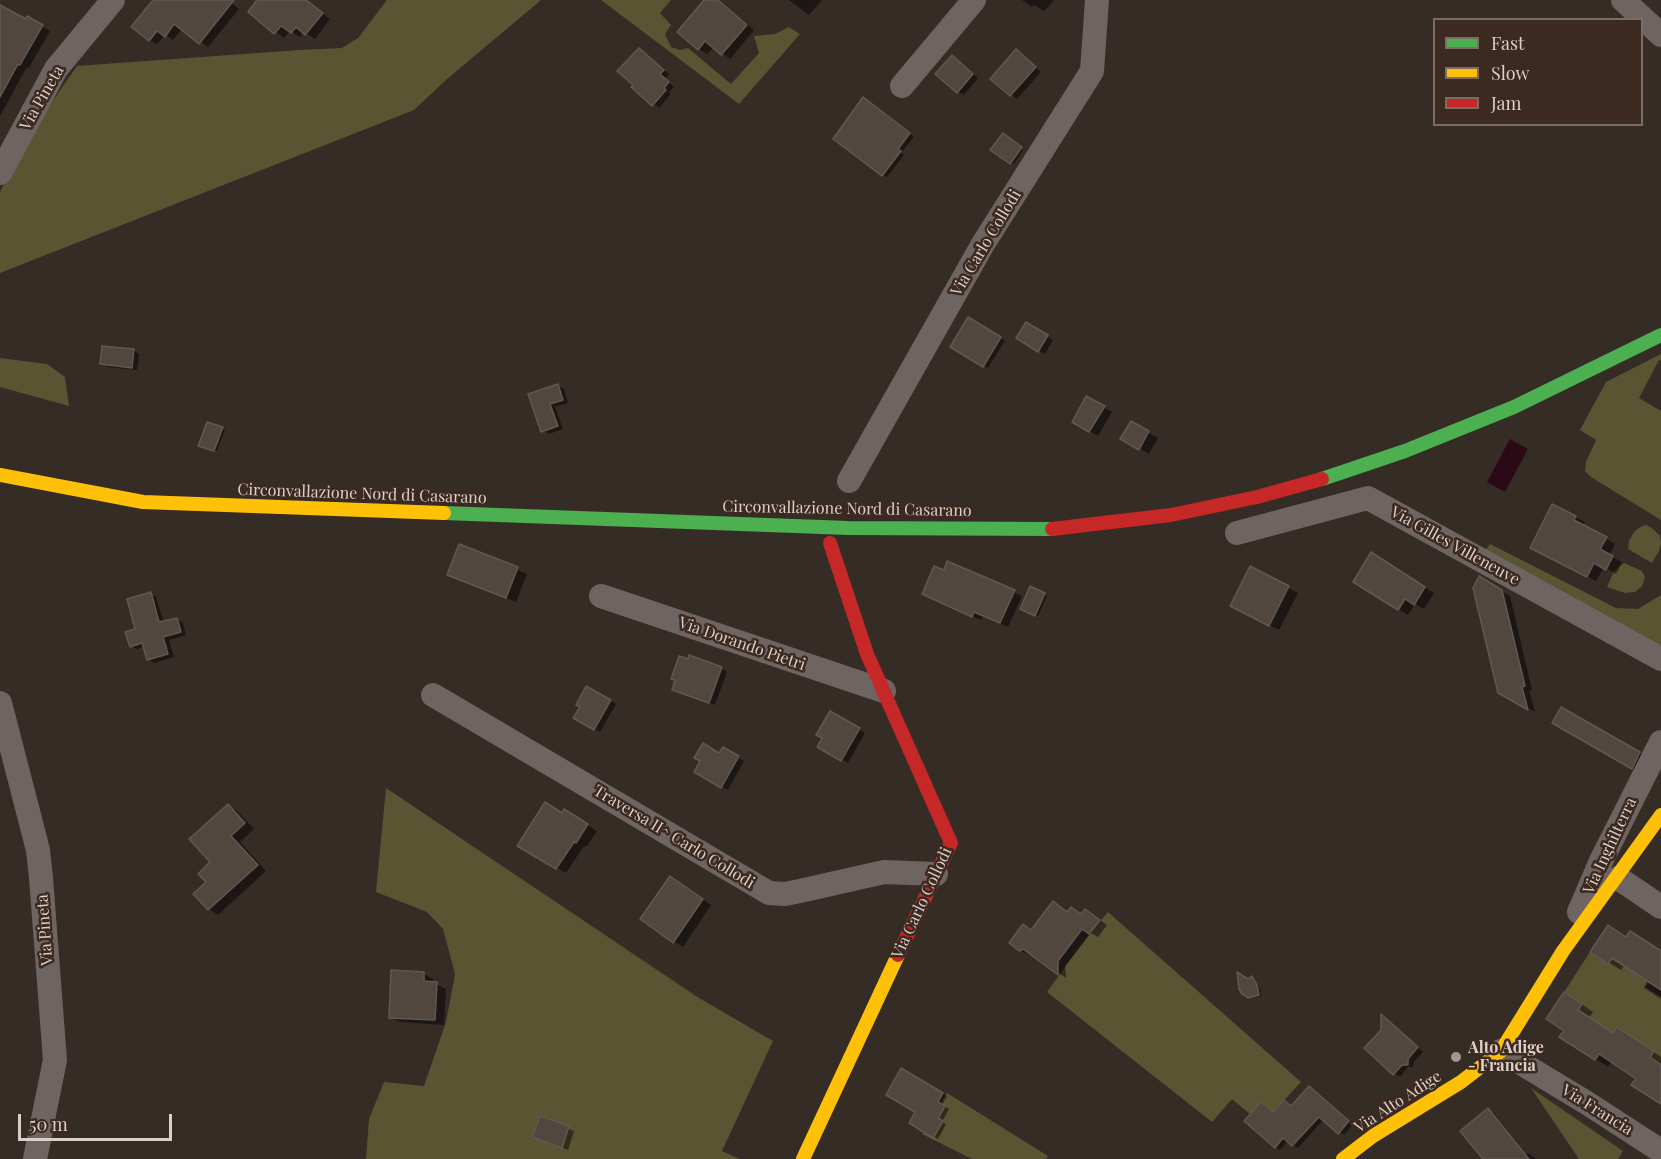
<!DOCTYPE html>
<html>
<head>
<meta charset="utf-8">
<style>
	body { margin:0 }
	#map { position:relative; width:1661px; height:1159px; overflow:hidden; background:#362c26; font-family:"Playfair Display",serif }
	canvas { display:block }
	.legend { position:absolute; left:1433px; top:18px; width:210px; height:108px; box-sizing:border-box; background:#3c2a20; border:2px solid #7c6c64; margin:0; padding:8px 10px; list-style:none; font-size:18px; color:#dbcfc9 }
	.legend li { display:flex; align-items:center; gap:12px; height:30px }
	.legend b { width:30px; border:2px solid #7c6c64 }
	.scale { position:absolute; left:18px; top:1114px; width:154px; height:27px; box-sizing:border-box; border:3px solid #dbcfc9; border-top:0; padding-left:8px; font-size:18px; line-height:21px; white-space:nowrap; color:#dbcfc9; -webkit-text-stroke:4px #3c2a20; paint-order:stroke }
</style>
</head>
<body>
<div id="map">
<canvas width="1661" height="1159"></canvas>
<ul class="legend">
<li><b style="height:8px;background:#4caf50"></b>Fast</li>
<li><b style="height:8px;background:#ffc107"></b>Slow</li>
<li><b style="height:8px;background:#c62828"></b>Jam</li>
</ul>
<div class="scale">50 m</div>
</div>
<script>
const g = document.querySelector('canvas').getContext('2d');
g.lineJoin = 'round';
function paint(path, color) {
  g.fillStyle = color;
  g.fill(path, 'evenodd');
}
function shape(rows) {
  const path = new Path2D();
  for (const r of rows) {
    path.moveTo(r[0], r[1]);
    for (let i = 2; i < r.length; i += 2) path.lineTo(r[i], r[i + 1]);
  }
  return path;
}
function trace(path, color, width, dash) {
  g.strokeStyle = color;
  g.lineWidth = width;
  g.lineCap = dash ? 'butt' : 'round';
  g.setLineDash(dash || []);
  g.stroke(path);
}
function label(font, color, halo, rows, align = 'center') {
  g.font = font + ' "Playfair Display",serif';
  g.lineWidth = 5;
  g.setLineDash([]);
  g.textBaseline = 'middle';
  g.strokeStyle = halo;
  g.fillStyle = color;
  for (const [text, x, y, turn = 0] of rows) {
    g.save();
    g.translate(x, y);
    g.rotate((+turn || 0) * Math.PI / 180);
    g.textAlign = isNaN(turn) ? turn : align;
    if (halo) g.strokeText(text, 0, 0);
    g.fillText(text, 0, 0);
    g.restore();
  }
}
paint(shape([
	[387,0,541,0,446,80,414,110,0,273,0,192,35,126,77,66,299,50,342,48,358,38],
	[601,0,671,0,660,13,671,25,665,34,671,47,680,50,688,48,731,84,759,53,754,36,775,34,789,27,800,34,739,104],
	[1661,354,1661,361,1659,360,1639,398,1661,411,1661,520,1591,477,1585,471,1586,462,1596,440,1580,430,1606,382],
	[0,358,47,364,65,377,69,406,0,387],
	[1646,525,1652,528,1660,536,1661,543,1659,551,1652,563,1628,549,1629,541,1634,532,1640,527],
	[1490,544,1616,608,1638,609,1661,595,1661,647,1485,551],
	[1624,563,1642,571,1645,577,1642,586,1635,592,1625,593,1607,587,1614,571],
	[386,788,699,998,773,1041,722,1151,740,1159,366,1159,369,1119,384,1082,424,1086,446,1022,455,974,443,929,427,912,376,892],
	[1108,912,1301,1082,1273,1112,1261,1102,1250,1114,1232,1099,1212,1122,1047,992,1089,934],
	[1590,952,1608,964,1612,958,1647,981,1644,988,1661,999,1661,1065,1650,1057,1653,1051,1618,1027,1613,1033,1578,1010,1581,1004,1564,992],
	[1531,1088,1623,1151,1618,1159,1579,1159],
	[947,1093,1048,1156,1046,1159,972,1159,922,1134]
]), '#595432');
paint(shape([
	[1510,439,1528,449,1505,492,1487,482]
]), '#2b0917');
paint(shape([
	[154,0,228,0,239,9,208,47,182,29,173,40,165,35,157,44,149,40],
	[259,0,306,0,330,19,315,39,304,32,300,37,290,31,284,38,250,12],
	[706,0,719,0,754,30,730,59,714,47,707,54,699,49],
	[789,0,822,0,809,15],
	[1022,0,1054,0,1044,11,1034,5,1032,7],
	[0,10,27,21,28,19,50,31,29,68,27,67,0,116],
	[645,54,669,74,665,79,674,87,669,92,671,94,659,108,653,104],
	[1022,55,1041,72,1017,99,992,79],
	[958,61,978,78,964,95,958,92],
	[868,102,914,137,901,153,904,155,887,177,883,175],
	[1006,136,1023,150,1014,164,992,150],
	[969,319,1005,341,988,368,952,347],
	[1026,324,1053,340,1045,354,1018,338],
	[133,350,139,354,137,370,108,367,102,363],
	[558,386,564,389,568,403,555,407,563,429,549,434,543,430,530,395],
	[1087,398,1112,412,1098,436,1074,422],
	[1131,423,1158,438,1149,454,1122,439],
	[222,429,225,430,217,451,203,447],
	[1575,517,1585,522,1583,526,1615,544,1609,555,1622,562,1616,574,1604,567,1596,581,1541,553],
	[460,546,527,574,516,602,449,574],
	[1381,560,1434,593,1424,609,1415,604,1408,615,1398,609],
	[1251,569,1298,593,1279,630,1242,611],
	[1479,578,1510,596,1532,690,1529,691,1535,712,1499,692],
	[1031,588,1047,596,1038,616,1022,609],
	[1014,592,1022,596,1008,627,983,615,981,620,924,594],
	[150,594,156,597,164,623,176,619,183,623,186,635,169,640,174,657,154,663,148,659,144,647,137,649,131,646],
	[721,668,727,672,715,705,679,692],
	[587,688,616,704,600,732,575,718,582,706],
	[1562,709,1647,758,1640,772,1554,722],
	[830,713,865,733,848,763,819,746,824,738],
	[723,749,744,761,728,790,696,772,720,755],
	[228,805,237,811,254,829,240,842,266,871,218,915,209,909,195,894,208,882],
	[562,815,574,816,597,831,586,847,584,846,566,873,519,846],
	[671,878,711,905,683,947,673,941],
	[1054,903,1068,913,1093,915,1107,925,1098,937,1091,933,1065,966,1066,978,1031,953,1029,955,1020,950,1032,931],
	[1627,938,1661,952,1661,997,1645,987,1650,981,1625,965,1621,970,1592,952],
	[424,974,433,979,433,983,446,989,444,1025,400,1022,390,1017],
	[1252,978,1260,988,1261,996,1252,998,1247,996,1253,984],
	[1577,1001,1593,1012,1589,1018,1614,1034,1630,1036,1661,1057,1661,1103,1638,1078,1612,1061,1608,1067,1562,1037],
	[1383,1016,1423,1052,1414,1062,1413,1067,1408,1067,1400,1077,1394,1073,1383,1030],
	[1314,1090,1353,1124,1344,1135,1324,1119,1298,1148,1288,1141,1280,1150,1275,1147,1274,1114,1292,1107],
	[938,1091,947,1096,942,1105,949,1109,942,1122,946,1124,938,1139,911,1123],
	[1488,1110,1494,1113,1526,1154,1528,1153,1536,1159,1485,1159],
	[540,1118,574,1131,568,1150,534,1137]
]), '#0007');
const building = shape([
	[153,0,234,0,199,44,174,24,165,37,157,31,149,41,131,27,153,0],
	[257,0,306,0,323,13,305,35,296,27,291,33,281,26,274,34,248,12,257,0],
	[704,0,718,0,747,25,721,55,705,41,698,50,677,32,704,0],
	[0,5,26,19,27,16,43,25,20,65,18,64,0,97,0,5],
	[639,48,664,70,660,74,669,82,664,88,666,90,652,106,631,87,633,85,617,71,639,48],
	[1016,49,1036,67,1010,96,990,79,1016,49],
	[952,55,973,74,957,93,935,74,952,55],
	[863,97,910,133,898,149,901,151,882,176,833,139,863,97],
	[1003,133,1022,147,1010,164,990,150,1003,133],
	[968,317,1001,337,983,367,950,347,968,317],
	[1026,322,1048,335,1038,352,1016,338,1026,322],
	[102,346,134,349,132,368,100,364,102,346],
	[558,384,563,400,550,404,558,426,541,432,528,394,558,384],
	[1086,396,1105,406,1089,432,1072,422,1086,396],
	[1131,421,1149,431,1139,450,1120,439,1131,421],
	[207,422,223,427,214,451,198,446,207,422],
	[1552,504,1576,516,1574,520,1607,537,1600,549,1613,556,1606,570,1594,563,1587,577,1530,548,1552,504],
	[459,544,518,567,506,598,447,575,459,544],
	[1371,552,1425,587,1414,605,1405,599,1398,610,1353,582,1371,552],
	[947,561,1015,590,1000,623,974,612,972,617,922,594,934,566,944,570,947,561],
	[1250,566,1289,586,1269,626,1230,606,1250,566],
	[1479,576,1502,590,1525,686,1522,687,1528,710,1498,693,1473,588,1479,576],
	[1030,586,1045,593,1035,616,1020,609,1030,586],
	[151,592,159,622,177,618,181,632,163,637,168,654,147,660,142,643,130,647,125,632,135,629,127,599,151,592],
	[689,655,722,667,709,703,672,690,675,680,671,679,679,656,688,659,689,655],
	[586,686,611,700,594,730,573,718,580,707,576,705,586,686],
	[1561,707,1640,752,1632,769,1552,723,1561,707],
	[830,711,860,728,841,761,817,747,822,738,816,735,830,711],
	[703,743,719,753,723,747,739,756,721,788,694,772,700,761,694,758,703,743],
	[545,802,562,813,564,809,588,824,576,843,574,842,556,869,517,846,545,802],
	[228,804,245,823,231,836,258,865,208,910,193,894,206,882,198,874,210,862,189,839,228,804],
	[670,876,703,899,673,943,640,919,670,876],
	[1053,901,1067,912,1071,907,1081,914,1085,909,1100,920,1089,934,1082,929,1058,961,1058,975,1023,949,1019,951,1009,943,1023,924,1031,930,1053,901],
	[1608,925,1626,937,1630,931,1661,951,1661,990,1612,958,1608,964,1590,952,1608,925],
	[391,970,424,972,424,981,437,982,435,1020,389,1018,391,970],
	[1237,972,1248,979,1252,976,1257,985,1259,995,1248,998,1242,994,1239,989,1237,972],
	[1564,992,1582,1004,1578,1010,1613,1033,1617,1027,1654,1051,1650,1057,1661,1065,1661,1104,1631,1085,1636,1079,1599,1054,1595,1060,1559,1037,1564,1031,1546,1019,1564,992],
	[1381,1014,1418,1047,1408,1059,1408,1065,1402,1065,1393,1075,1364,1048,1381,1030,1381,1014],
	[901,1068,943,1093,938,1102,945,1106,938,1118,943,1121,933,1138,909,1123,915,1112,886,1095,901,1068],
	[1309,1086,1349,1121,1338,1134,1319,1117,1292,1146,1283,1138,1275,1148,1244,1121,1261,1102,1273,1112,1284,1100,1291,1106,1309,1086],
	[1488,1108,1529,1159,1483,1159,1460,1131,1488,1108],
	[540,1116,569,1126,562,1148,532,1137,540,1116]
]);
paint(building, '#51473e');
trace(building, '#605952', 1.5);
trace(shape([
	[1623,0,1661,35],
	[902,86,974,0],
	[0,173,56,69,113,0],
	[849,481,983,244,1092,71,1097,0],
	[1237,533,1368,498,1661,659],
	[601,596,884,691],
	[433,695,769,893,785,894,800,891,884,872,936,874],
	[0,703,38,850,41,878,55,1060,35,1159],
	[1618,878,1661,907],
	[1579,912,1601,861,1661,742],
	[1501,1051,1587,1103,1661,1151]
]), '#6e6563', 24);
trace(shape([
	[1322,479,1405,451,1514,407,1661,335],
	[444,513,848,528,1052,529]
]), '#4caf50', 14);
trace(shape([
	[0,475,143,502,444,513],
	[803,1159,898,955],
	[1343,1159,1373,1136,1461,1082,1501,1051,1563,951,1661,815]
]), '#ffc107', 14);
trace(shape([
	[1052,529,1171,515,1257,497,1322,479],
	[830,543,867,654,951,843,898,955]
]), '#c62828', 14);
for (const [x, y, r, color] of [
	[1456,1057,6,"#a19690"]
]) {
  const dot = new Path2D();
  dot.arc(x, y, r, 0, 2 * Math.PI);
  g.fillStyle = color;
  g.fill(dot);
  trace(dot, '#3c2a20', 2);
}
label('16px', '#dbcfc9', '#3c2a20', [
	["Via Pineta",42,98,-60],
	["Via Carlo Collodi",986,243,-59],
	["Circonvallazione Nord di Casarano",362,494,2],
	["Circonvallazione Nord di Casarano",847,509,1],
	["Via Gilles Villeneuve",1455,546,29],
	["Via Dorando Pietri",742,644,19],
	["Traversa II^ Carlo Collodi",674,837,31],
	["Via Inghilterra",1610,846,-65],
	["Via Carlo Collodi",922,903,-65],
	["Via Pineta",45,930,-94],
	["Via Alto Adige",1398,1102,-33],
	["Via Francia",1597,1110,32]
]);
label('bold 16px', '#dbcfc9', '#3c2a20', [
	["Alto Adige",1468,1048],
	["- Francia",1468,1066]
], 'left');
</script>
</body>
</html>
